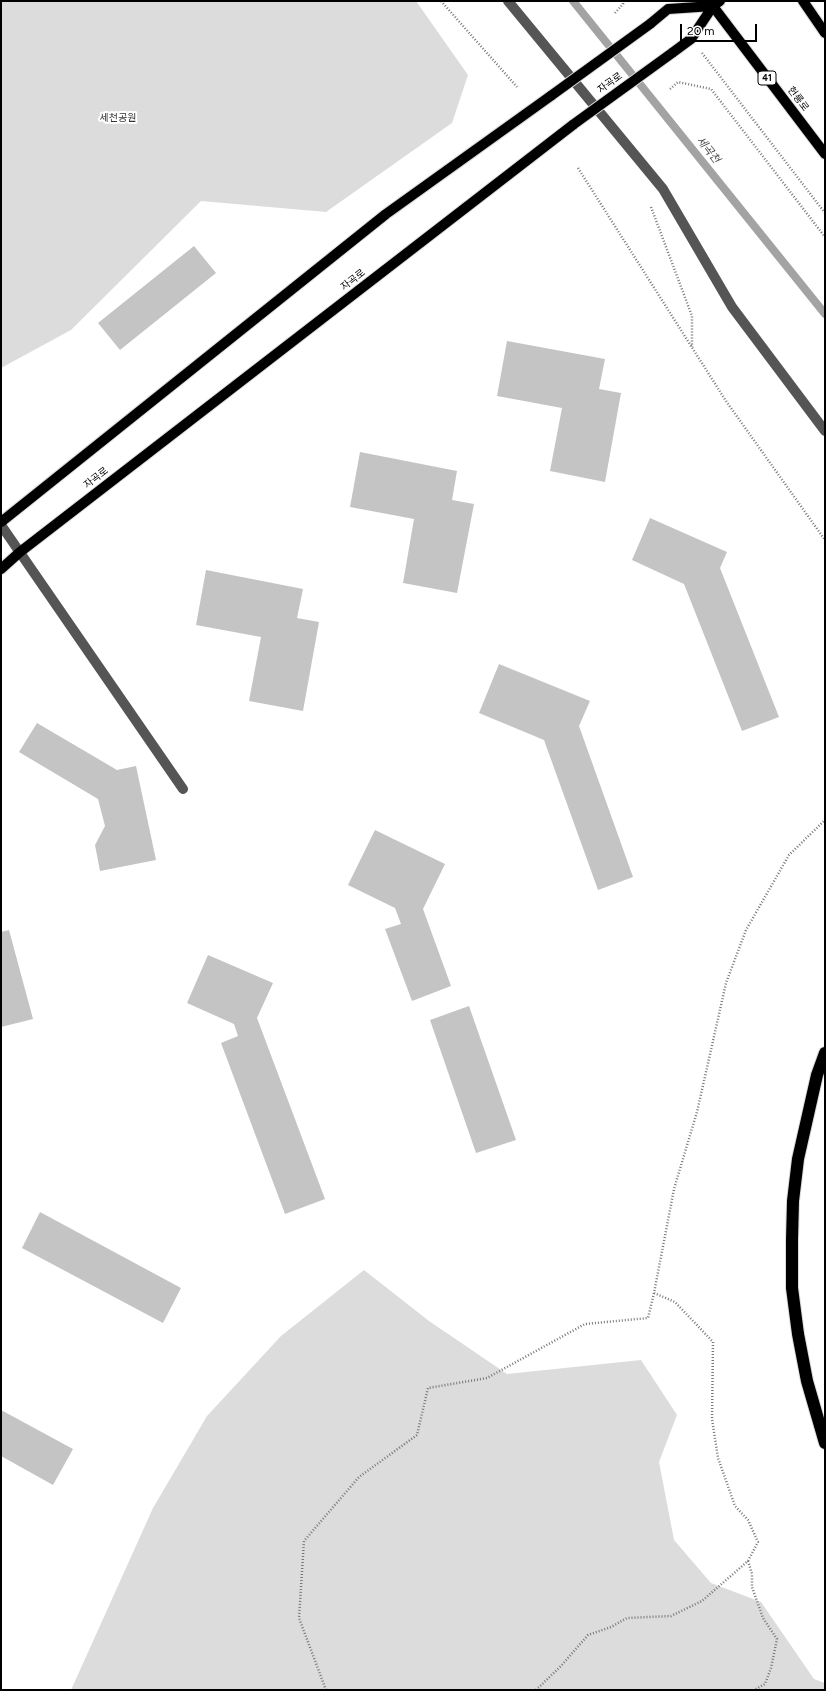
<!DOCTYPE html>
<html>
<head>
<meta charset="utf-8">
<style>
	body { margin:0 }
	#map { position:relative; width:826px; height:1691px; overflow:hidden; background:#fff; font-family:Figtree,sans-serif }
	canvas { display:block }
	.frame { position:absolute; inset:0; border:2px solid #000; pointer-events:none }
	.scale { position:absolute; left:680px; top:24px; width:77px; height:18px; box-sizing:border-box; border:2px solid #000; border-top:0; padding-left:5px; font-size:12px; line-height:14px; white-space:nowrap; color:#000; -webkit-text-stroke:3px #fff; paint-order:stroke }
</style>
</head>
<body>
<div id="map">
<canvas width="826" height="1691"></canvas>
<div class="frame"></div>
<div class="scale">20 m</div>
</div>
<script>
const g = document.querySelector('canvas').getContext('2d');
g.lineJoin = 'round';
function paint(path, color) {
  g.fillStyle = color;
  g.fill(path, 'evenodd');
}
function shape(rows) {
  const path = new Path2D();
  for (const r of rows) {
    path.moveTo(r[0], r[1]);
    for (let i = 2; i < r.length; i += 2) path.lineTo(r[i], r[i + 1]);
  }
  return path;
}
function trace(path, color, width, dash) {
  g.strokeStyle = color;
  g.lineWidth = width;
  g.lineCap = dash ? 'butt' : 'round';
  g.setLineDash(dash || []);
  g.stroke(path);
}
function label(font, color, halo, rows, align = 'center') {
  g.font = font + ' Figtree,"Noto Sans KR",sans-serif';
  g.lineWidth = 4;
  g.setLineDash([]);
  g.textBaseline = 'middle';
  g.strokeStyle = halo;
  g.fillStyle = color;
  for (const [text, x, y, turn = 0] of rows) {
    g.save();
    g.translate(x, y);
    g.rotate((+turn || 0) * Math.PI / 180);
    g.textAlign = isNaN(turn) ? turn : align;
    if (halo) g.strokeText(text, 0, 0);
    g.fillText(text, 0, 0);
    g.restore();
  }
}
paint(shape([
	[1,1,416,1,468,75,452,123,326,212,201,201,71,330,1,368],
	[364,1270,429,1321,507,1374,641,1360,677,1415,659,1462,674,1540,711,1583,761,1602,814,1679,825,1683,825,1690,71,1690,153,1508,207,1416,281,1336]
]), '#dcdcdc');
trace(shape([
	[573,1,825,314]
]), '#a3a3a3', 8);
paint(shape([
	[194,246,216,273,120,350,98,323],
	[507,341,605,359,599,389,621,393,605,482,550,471,562,408,497,396],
	[360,452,457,471,452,500,474,504,457,593,403,583,414,519,350,507],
	[650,518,727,552,720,568,779,717,742,731,684,584,632,560],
	[206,570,303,589,297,618,319,622,303,711,249,701,261,637,196,625],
	[499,664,590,701,579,726,633,877,598,890,544,740,479,713],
	[37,723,117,770,136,766,156,860,100,871,95,845,105,826,98,799,19,752],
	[375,830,445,864,423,909,451,986,412,1001,385,929,401,924,395,908,348,885],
	[9,930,33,1019,1,1027,1,932],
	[208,955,273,983,257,1018,325,1199,285,1214,221,1043,238,1036,234,1024,187,1003],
	[469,1006,516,1140,476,1153,430,1020],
	[40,1212,181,1288,163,1323,22,1248],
	[1,1410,73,1449,53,1485,1,1456]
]), '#c4c4c4');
const major = shape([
	[709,1,825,154],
	[803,1,825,33],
	[650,24,668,9,713,6],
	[672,53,691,39,713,6,720,1],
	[1,522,386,214,552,95],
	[1,569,20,552,574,124]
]);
const highway = shape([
	[825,1053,817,1075,798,1159,793,1201,792,1240,792,1288,798,1334,807,1381,825,1443]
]);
trace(major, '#dbdbdb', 12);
trace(highway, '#dbdbdb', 14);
trace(shape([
	[441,1,517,87],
	[615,13,623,4,623,1],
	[702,53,825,213],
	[670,89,678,82,711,89,825,237],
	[578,168,726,401,825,540],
	[651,207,692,316,692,347],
	[748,1561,752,1574,752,1587,763,1618,777,1639,771,1668,765,1684,754,1690],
	[326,1690,299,1618,304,1541,359,1477,417,1435,428,1388,487,1378,585,1324,648,1318,654,1293,674,1189,697,1112,726,983,746,930,789,855,825,820],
	[536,1690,561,1666,588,1635,611,1627,627,1618,671,1616,702,1601,748,1561,758,1542,748,1520,735,1506,718,1458,712,1419,713,1342,675,1302,654,1293]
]), '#777', 2.5, [1, 2]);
trace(shape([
	[508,1,663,189,732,307,825,431],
	[1,525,183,789]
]), '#555', 10);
trace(major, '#000', 10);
trace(highway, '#000', 12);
const majorBridge = shape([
	[552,95,650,24],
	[574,124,672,53]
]);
trace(majorBridge, '#dbdbdb', 12, []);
trace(majorBridge, '#000', 10);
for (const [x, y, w] of [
	[767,78,18]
]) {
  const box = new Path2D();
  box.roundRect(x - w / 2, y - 7, w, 14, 3);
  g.fillStyle = '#fff';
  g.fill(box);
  trace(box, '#000', 1);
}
label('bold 9px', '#000', null, [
	["41",767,78]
]);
label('10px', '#000', '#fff', [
	["자곡로",610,83,-36],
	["헌릉로",798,99,53],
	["자곡로",353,280,-38],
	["자곡로",96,478,-38]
]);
label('10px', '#333', '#fff', [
	["세천공원",118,118]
]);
label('italic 11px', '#444', '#fff', [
	["세곡천",708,150,51]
]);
</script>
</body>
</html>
